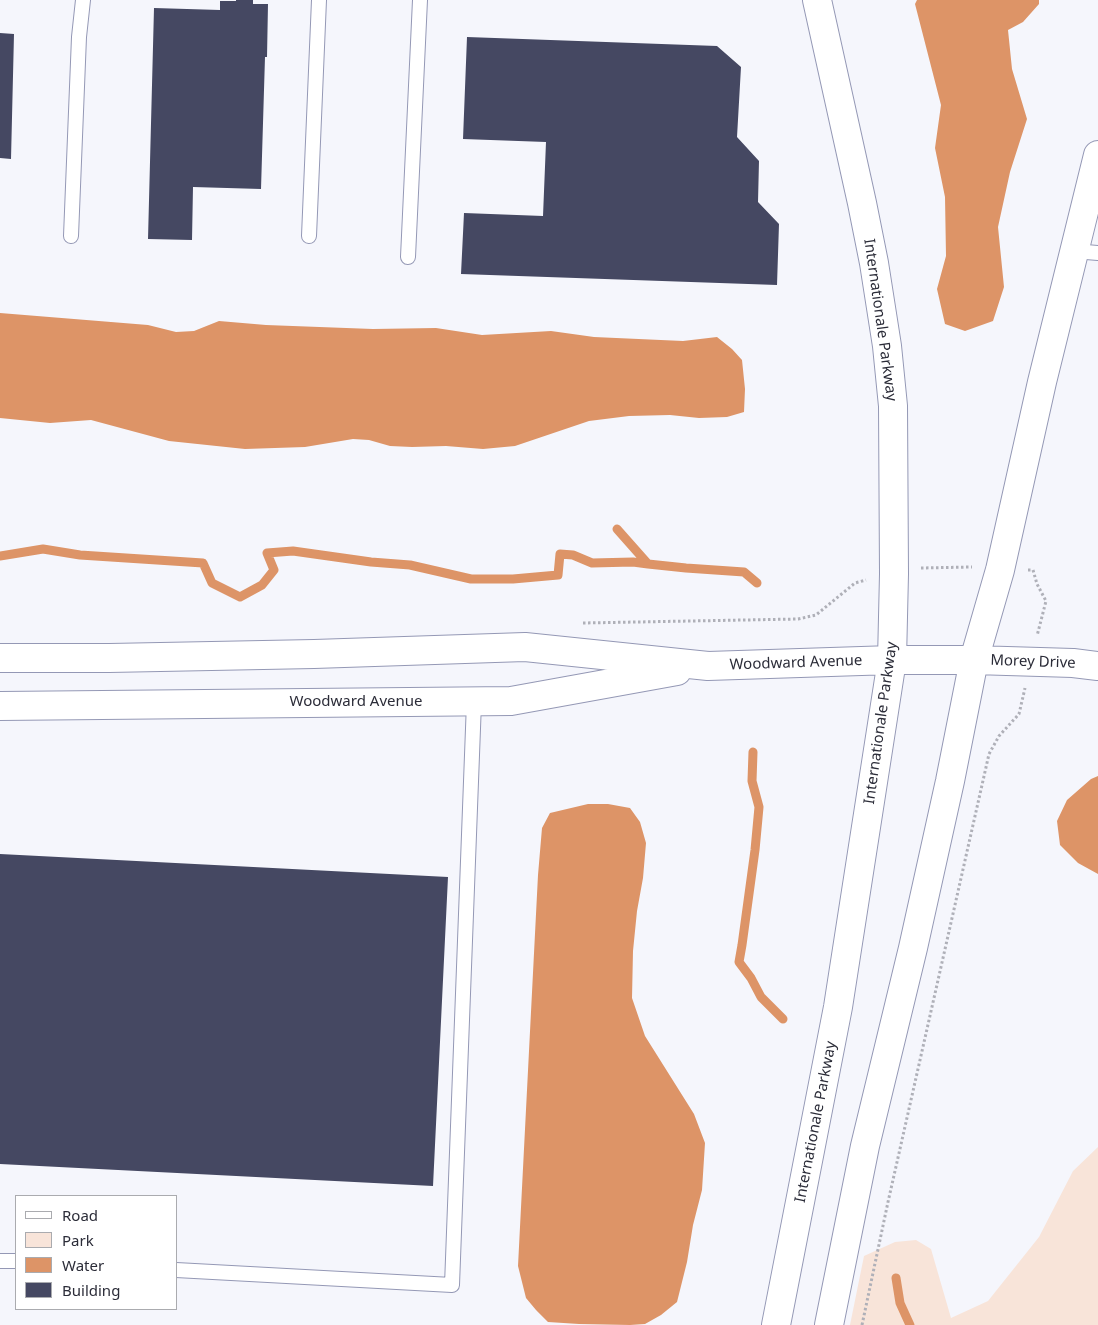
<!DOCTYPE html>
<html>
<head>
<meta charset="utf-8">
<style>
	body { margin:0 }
	#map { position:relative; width:1098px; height:1325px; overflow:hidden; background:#f5f6fc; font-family:"Noto Sans",sans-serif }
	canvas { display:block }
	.legend { position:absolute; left:15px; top:1195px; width:162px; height:115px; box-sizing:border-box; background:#fff; border:1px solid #aaabaf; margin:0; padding:6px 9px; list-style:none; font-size:15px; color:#2b2c38 }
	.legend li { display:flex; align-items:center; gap:10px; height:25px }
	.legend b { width:25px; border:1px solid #aaabaf }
</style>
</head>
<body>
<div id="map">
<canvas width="1098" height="1325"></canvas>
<ul class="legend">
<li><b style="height:6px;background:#fff"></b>Road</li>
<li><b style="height:14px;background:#f8e4d9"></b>Park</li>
<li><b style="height:14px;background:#dd9467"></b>Water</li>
<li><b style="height:14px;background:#454862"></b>Building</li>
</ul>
</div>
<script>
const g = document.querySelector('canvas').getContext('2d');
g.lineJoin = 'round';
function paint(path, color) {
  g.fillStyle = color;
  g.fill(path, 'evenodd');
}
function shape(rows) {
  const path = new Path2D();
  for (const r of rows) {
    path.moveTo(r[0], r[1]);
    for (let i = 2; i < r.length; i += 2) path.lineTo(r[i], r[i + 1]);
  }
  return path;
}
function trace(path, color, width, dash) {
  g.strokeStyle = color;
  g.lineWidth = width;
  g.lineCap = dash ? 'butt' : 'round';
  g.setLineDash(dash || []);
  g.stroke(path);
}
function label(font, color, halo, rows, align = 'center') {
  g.font = font + ' "Noto Sans",sans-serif';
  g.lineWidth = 5;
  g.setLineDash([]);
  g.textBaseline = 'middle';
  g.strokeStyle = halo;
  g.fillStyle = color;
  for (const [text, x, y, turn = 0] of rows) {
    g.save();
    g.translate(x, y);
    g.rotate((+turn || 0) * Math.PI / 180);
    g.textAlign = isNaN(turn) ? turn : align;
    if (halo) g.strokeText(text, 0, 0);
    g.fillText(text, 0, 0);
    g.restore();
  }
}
paint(shape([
	[1098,1147,1098,1325,850,1325,864,1256,895,1242,916,1240,931,1249,951,1318,988,1301,1039,1237,1073,1171]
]), '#f8e4d9');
paint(shape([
	[917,0,1039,0,1039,4,1023,22,1008,30,1012,69,1027,119,1010,172,998,227,1004,287,993,321,965,331,945,324,937,289,946,256,945,197,935,148,941,105,915,4],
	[0,313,148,325,176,332,194,331,219,321,266,325,373,329,436,328,482,335,551,331,594,337,683,341,717,337,732,349,742,360,745,389,744,412,727,417,699,418,670,415,629,416,589,421,515,446,483,449,446,446,412,447,390,446,369,440,353,439,305,447,245,449,169,441,91,420,50,423,0,418],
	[1098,776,1098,874,1078,863,1060,845,1057,821,1067,800,1091,779],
	[588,804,608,804,630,808,640,822,646,843,643,878,637,911,633,951,632,998,645,1036,694,1114,705,1143,702,1190,693,1225,687,1262,677,1302,661,1315,645,1324,630,1325,579,1324,548,1322,536,1310,526,1298,518,1266,538,875,542,828,550,813]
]), '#dd9467');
trace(shape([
	[617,529,648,564,686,568,744,572,757,583],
	[0,556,43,549,80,555,203,563,212,583,240,597,262,585,274,570,267,553,293,551,371,562,410,565,471,579,513,579,558,575,560,554,573,555,592,563,633,562,648,564],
	[753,752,752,781,759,807,755,850,742,945,739,962,751,978,761,997,783,1019],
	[896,1278,900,1303,910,1325]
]), '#dd9467', 9);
paint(shape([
	[236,0,253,0,253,4,268,4,267,57,265,57,261,189,193,187,192,240,148,239,154,8,220,10,220,1,236,1],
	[0,33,14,34,11,159,0,158],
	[467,37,717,46,741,67,737,137,759,161,758,202,779,224,777,285,461,274,464,213,543,216,546,142,463,139],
	[0,854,448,877,433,1186,0,1164]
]), '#454862');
const service = shape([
	[71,236,79,37,83,0],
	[309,236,319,0],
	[1074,251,1098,253],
	[408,257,420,0],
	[0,1261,16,1261],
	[176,1270,452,1285,474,702]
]);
const tertiary = shape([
	[0,658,109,658,314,654,525,647,708,666,892,660,974,660,1073,663,1098,666],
	[0,706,511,701,677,671],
	[776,1325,838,1007,892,660,894,574,893,406,887,346,874,263,862,203,817,0],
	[829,1325,865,1146,913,948,950,781,974,660,1000,570,1042,382,1098,155]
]);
trace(service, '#9498b5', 16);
trace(tertiary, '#9498b5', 30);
trace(shape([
	[921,568,972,567],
	[1028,570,1033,570,1037,584,1046,601,1037,636],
	[583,623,798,619,816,615,855,583,866,580],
	[862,1325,888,1202,989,754,999,736,1019,714,1025,688]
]), '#afb0b8', 3, [2.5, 2.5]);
trace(service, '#fff', 14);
trace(tertiary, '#fff', 28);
label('15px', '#2b2c38', '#fff', [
	["Internationale Parkway",880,320,82],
	["Morey Drive",1033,662,2],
	["Woodward Avenue",796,663,-2],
	["Woodward Avenue",356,702],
	["Internationale Parkway",881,723,-82],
	["Internationale Parkway",816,1122,-79]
]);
</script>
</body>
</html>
